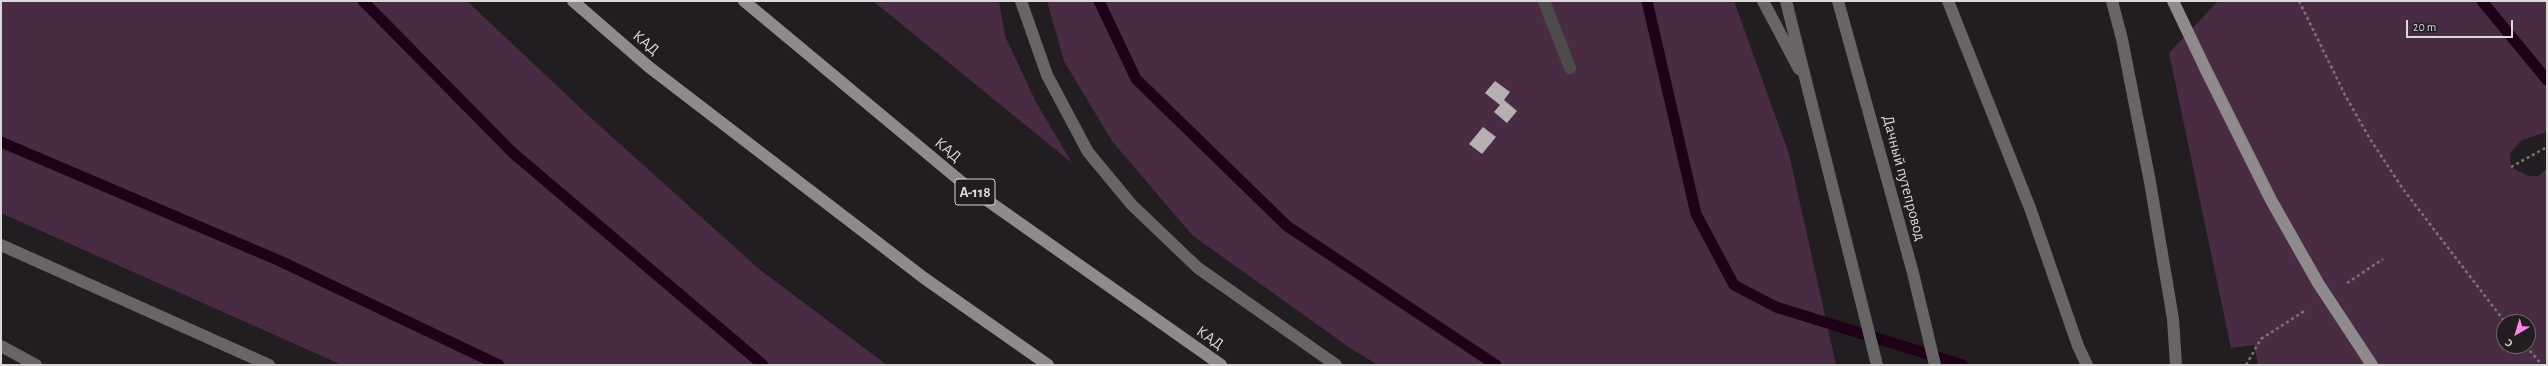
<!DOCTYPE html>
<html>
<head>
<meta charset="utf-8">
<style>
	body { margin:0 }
	#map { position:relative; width:2548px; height:366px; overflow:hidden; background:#211d20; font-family:"Alegreya Sans",sans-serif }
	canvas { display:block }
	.frame { position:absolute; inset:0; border:2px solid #dbd8da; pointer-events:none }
	.north { position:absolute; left:2496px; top:314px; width:40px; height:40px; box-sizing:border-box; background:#211d20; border:1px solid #6b686a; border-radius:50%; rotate:218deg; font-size:11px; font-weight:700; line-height:16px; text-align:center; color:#dbd8da }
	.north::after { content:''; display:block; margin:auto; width:14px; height:18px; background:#fc86e4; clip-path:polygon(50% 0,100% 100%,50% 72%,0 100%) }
	.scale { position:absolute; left:2406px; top:20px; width:107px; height:18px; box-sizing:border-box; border:2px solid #dbd8da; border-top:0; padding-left:5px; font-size:12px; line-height:14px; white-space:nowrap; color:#dbd8da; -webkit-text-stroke:3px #211d20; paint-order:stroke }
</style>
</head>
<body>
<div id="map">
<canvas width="2548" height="366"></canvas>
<div class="frame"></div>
<div class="north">С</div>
<div class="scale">20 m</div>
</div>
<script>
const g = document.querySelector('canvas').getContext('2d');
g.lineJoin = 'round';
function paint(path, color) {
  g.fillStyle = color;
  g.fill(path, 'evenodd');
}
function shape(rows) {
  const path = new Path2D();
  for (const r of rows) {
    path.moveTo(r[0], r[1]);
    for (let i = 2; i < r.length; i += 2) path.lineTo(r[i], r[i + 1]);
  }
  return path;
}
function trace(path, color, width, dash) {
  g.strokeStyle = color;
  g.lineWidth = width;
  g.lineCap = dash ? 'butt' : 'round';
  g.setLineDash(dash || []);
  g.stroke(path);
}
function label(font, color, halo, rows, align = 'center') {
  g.font = font + ' "Alegreya Sans",sans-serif';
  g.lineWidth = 4;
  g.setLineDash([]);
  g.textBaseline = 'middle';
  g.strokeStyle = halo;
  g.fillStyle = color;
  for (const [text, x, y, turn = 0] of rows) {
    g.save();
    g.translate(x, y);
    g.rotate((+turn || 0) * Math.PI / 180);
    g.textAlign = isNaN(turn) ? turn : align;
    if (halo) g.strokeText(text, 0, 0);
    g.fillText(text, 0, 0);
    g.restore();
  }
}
paint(shape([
	[1,1,467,1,591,118,759,269,887,365,342,365,1,213],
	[873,1,999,1,1005,36,1036,102,1072,163],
	[1047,1,1734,1,1789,154,1836,365,1378,365,1350,348,1192,235,1112,141,1064,61],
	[2218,1,2547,1,2547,132,2522,140,2510,153,2511,167,2528,176,2539,176,2547,168,2547,365,2258,365,2254,345,2231,348,2169,53],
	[2504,322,2528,322,2528,346,2504,346]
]), '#492c43');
trace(shape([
	[363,1,513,153,763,365],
	[1099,1,1136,79,1287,226,1496,365],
	[1647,1,1696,214,1734,285,1776,307,1963,365],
	[2482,1,2547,80],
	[1,142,280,261,499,365]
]), '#1e0019', 11);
paint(shape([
	[1495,81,1510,92,1504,100,1517,111,1507,123,1494,112,1500,105,1485,93],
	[1483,127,1496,137,1482,154,1469,144]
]), '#b6b0b4');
trace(shape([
	[2299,1,2345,95,2370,139,2403,189,2505,322],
	[2511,167,2547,147],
	[2347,283,2383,259],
	[2526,346,2542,365],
	[2246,365,2261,339,2306,310]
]), '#797578', 2.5, [3, 3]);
trace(shape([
	[1544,1,1570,68]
]), '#4e4b4d', 12);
trace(shape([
	[1021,1,1047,75,1088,152,1132,205,1198,268,1336,365],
	[1763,1,1799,69],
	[1786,1,1877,365],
	[1838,1,1913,273,1935,365],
	[1948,1,2030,208,2078,346,2087,365],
	[2112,1,2122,39,2150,182,2173,319,2176,365],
	[1,245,269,365],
	[1,346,36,365]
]), '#686567', 12);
trace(shape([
	[573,1,649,67,924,278,1048,365],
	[744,1,964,184,1221,365],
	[2173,1,2205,68]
]), '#8f8a8e', 12);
trace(shape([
	[2205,68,2271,200,2318,283,2372,365]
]), '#8f8a8e', 12);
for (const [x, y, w] of [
	[975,192,40]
]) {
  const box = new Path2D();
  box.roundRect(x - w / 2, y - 13, w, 26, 3);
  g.fillStyle = '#211d20';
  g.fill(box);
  trace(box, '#dbd8da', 1);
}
label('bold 15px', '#dbd8da', null, [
	["А-118",975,192]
]);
label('16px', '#dbd8da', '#211d20', [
	["КАД",646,43,40],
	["КАД",948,150,40],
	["Дачный путепровод",1904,178,75],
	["КАД",1210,338,35]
]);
</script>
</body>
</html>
